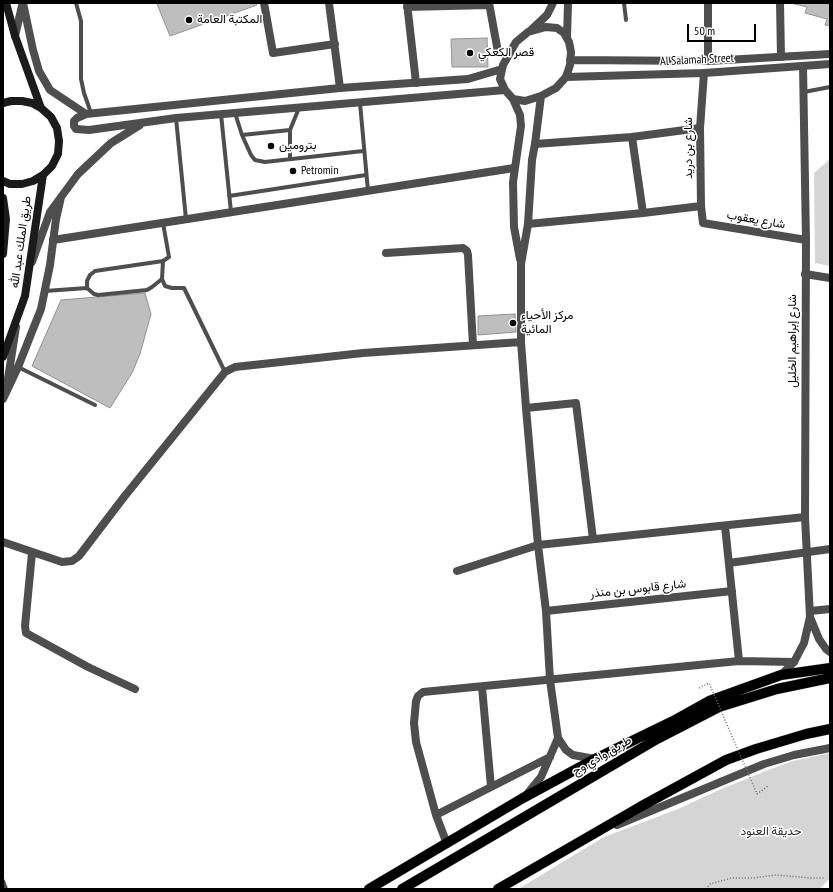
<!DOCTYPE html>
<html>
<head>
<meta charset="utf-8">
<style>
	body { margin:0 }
	#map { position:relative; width:833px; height:892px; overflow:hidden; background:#fff; font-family:"PT Sans Narrow",sans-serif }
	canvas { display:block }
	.frame { position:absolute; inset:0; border:4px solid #000; pointer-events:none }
	.scale { position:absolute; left:687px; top:24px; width:69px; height:18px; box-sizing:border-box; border:2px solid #000; border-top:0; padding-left:5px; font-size:12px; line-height:14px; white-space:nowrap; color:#000; -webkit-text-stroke:3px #fff; paint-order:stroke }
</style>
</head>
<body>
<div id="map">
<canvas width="833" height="892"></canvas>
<div class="frame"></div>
<div class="scale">50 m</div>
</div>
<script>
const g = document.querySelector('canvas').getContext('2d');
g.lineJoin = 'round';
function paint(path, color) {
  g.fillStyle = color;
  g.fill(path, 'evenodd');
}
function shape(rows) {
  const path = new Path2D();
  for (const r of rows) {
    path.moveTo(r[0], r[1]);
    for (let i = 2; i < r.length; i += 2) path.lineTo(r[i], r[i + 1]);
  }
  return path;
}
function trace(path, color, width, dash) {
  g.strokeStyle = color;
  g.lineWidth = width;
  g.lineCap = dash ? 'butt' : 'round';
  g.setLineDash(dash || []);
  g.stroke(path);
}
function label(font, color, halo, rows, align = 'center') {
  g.font = font + ' "PT Sans Narrow",Vazirmatn,sans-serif';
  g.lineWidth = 3;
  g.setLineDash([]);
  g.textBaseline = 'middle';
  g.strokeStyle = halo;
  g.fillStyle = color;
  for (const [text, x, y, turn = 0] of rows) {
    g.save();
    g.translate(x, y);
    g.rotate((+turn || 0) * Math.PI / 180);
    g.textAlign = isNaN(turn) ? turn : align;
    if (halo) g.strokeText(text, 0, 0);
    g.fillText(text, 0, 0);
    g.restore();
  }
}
paint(shape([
	[829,160,830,161,830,266,815,263,814,173],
	[830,753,830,878,820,889,518,889,604,837,678,809,719,790,768,770,793,761]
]), '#d5d5d5');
const building = shape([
	[158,3,256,3,257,5,170,36,157,4,158,3],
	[791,3,830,3,830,26,825,25,827,19,805,13,807,7,791,3],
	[487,38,488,67,452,67,451,39,487,38],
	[145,293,151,314,140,354,132,373,110,408,32,366,61,300,145,293],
	[515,314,516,332,478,335,478,316,515,314]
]);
paint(building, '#bebebe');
trace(building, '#929292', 1);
const primary = shape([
	[369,889,523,798,595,759,673,721,709,701,781,675,830,668],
	[402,889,657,739,719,707,777,689,830,678],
	[498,889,640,807,726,760,756,749,806,734,830,729]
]);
trace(primary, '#dbdbdb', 11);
trace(shape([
	[706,889,710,884,732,878,752,878,776,875,810,878,825,878]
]), '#707070', 1.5, [1, 2]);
trace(shape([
	[76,3,81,21,81,79,84,93,91,113],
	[624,3,626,20],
	[804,92,830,87],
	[360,103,368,191],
	[235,113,242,135,251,155,255,160,265,162,363,151],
	[221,114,231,212],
	[176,118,186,219],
	[242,135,290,130],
	[290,159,290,130,299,108],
	[229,196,366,175],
	[163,223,169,257,163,261,162,279,165,286,172,288,184,288,225,372],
	[87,288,87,281,90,275,95,271,163,261],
	[45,291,87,288,94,294,98,295,147,290,152,287,162,279],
	[18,367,95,405],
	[3,881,6,889]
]), '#4e4e4e', 4);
trace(shape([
	[264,3,273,53,335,44],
	[329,3,340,88],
	[407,3,416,83],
	[489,3,498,52],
	[708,3,708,61],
	[780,3,781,57],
	[407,7,489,5],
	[704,73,700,128,701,206,703,223,806,240],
	[632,137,643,213],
	[535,144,632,137,700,128],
	[528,224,643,213,701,206],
	[53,240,514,168],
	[386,253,463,248,467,251,468,255,473,345],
	[521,264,521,342,526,408,538,545,546,611,550,680,558,738,566,750,573,755,595,759],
	[805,274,830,278],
	[526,408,576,403,593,539],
	[725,526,739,661],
	[3,542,62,562,72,561,79,556,124,497,225,372,235,367,363,353,521,342],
	[32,553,25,626,26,633,88,667,135,689],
	[729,563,830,549],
	[457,571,538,545,805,517],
	[546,611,732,591],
	[810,611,830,609],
	[482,687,491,787],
	[527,794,541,777,558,738],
	[436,815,550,757],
	[447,844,436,815,416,742,414,723,416,701,418,696,423,692,739,661,794,662]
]), '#4e4e4e', 8);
trace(shape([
	[23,3,33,50,39,71,50,90,86,114],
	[546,27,557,28,564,33,569,42,571,52,570,65,566,77,556,88,541,96,525,101,513,99,505,90,500,79,503,65,516,42,528,32,546,27],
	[530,31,547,15,553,3],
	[15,36,22,6],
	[567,38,568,3],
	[570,60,708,61,830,54],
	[502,69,468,79,340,88,86,114,77,118,74,121,74,126,76,129,89,130,176,118,505,90],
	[566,77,704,73,830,64],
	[513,99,520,115,521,126,513,182,514,227,520,259],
	[32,262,50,212,78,174,111,143,140,125],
	[521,264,528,224,532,160,535,144,541,96],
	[7,385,16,327],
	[3,399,18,367,41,309,50,265,56,219,61,197],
	[810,617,819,639,826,649,830,652],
	[781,675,794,662,804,643,810,617,805,517,806,240,803,66],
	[617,825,764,764,794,755,830,748]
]), '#4e4e4e', 8);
trace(shape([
	[6,3,15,36,41,108],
	[3,103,11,101,22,101,32,103,41,108,51,117,57,128,59,141,58,154,52,166,43,175,33,181,22,184,10,184,3,181],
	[3,198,6,219,3,254],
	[3,357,25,296,43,175]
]), '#1b1b1b', 8);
trace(primary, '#000', 10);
trace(shape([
	[699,688,709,683,757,794,768,786]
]), '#707070', 1.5, [1, 2]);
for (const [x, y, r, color] of [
	[189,20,4,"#000"],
	[470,53,4,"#000"],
	[271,146,4,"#000"],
	[293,171,4,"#000"],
	[513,323,4,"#000"]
]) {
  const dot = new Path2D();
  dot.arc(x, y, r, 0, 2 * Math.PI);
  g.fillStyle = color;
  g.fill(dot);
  trace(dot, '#fff', 1.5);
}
label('12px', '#000', '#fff', [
	["المكتبة العامة",197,20],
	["قصر الكعكي",478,53],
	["بترومين",279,146],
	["Petromin",301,171],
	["مركز الأحياء",521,316],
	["المائية",521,330]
], 'left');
label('12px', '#000', '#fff', [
	["Al Salamah Street",697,60,-3],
	["شارع بن دريد",689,148,-90],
	["شارع يعقوب",756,220,10],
	["طريق الملك عبد الله",21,242,-82],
	["شارع إبراهيم الخليل",793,341,-90],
	["شارع قابوس بن منذر",638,589,-6],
	["طريق وادي وج",602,756,-30]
]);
label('12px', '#2c2c2c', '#fff', [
	["حديقة العنود",771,832]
]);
</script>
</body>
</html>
